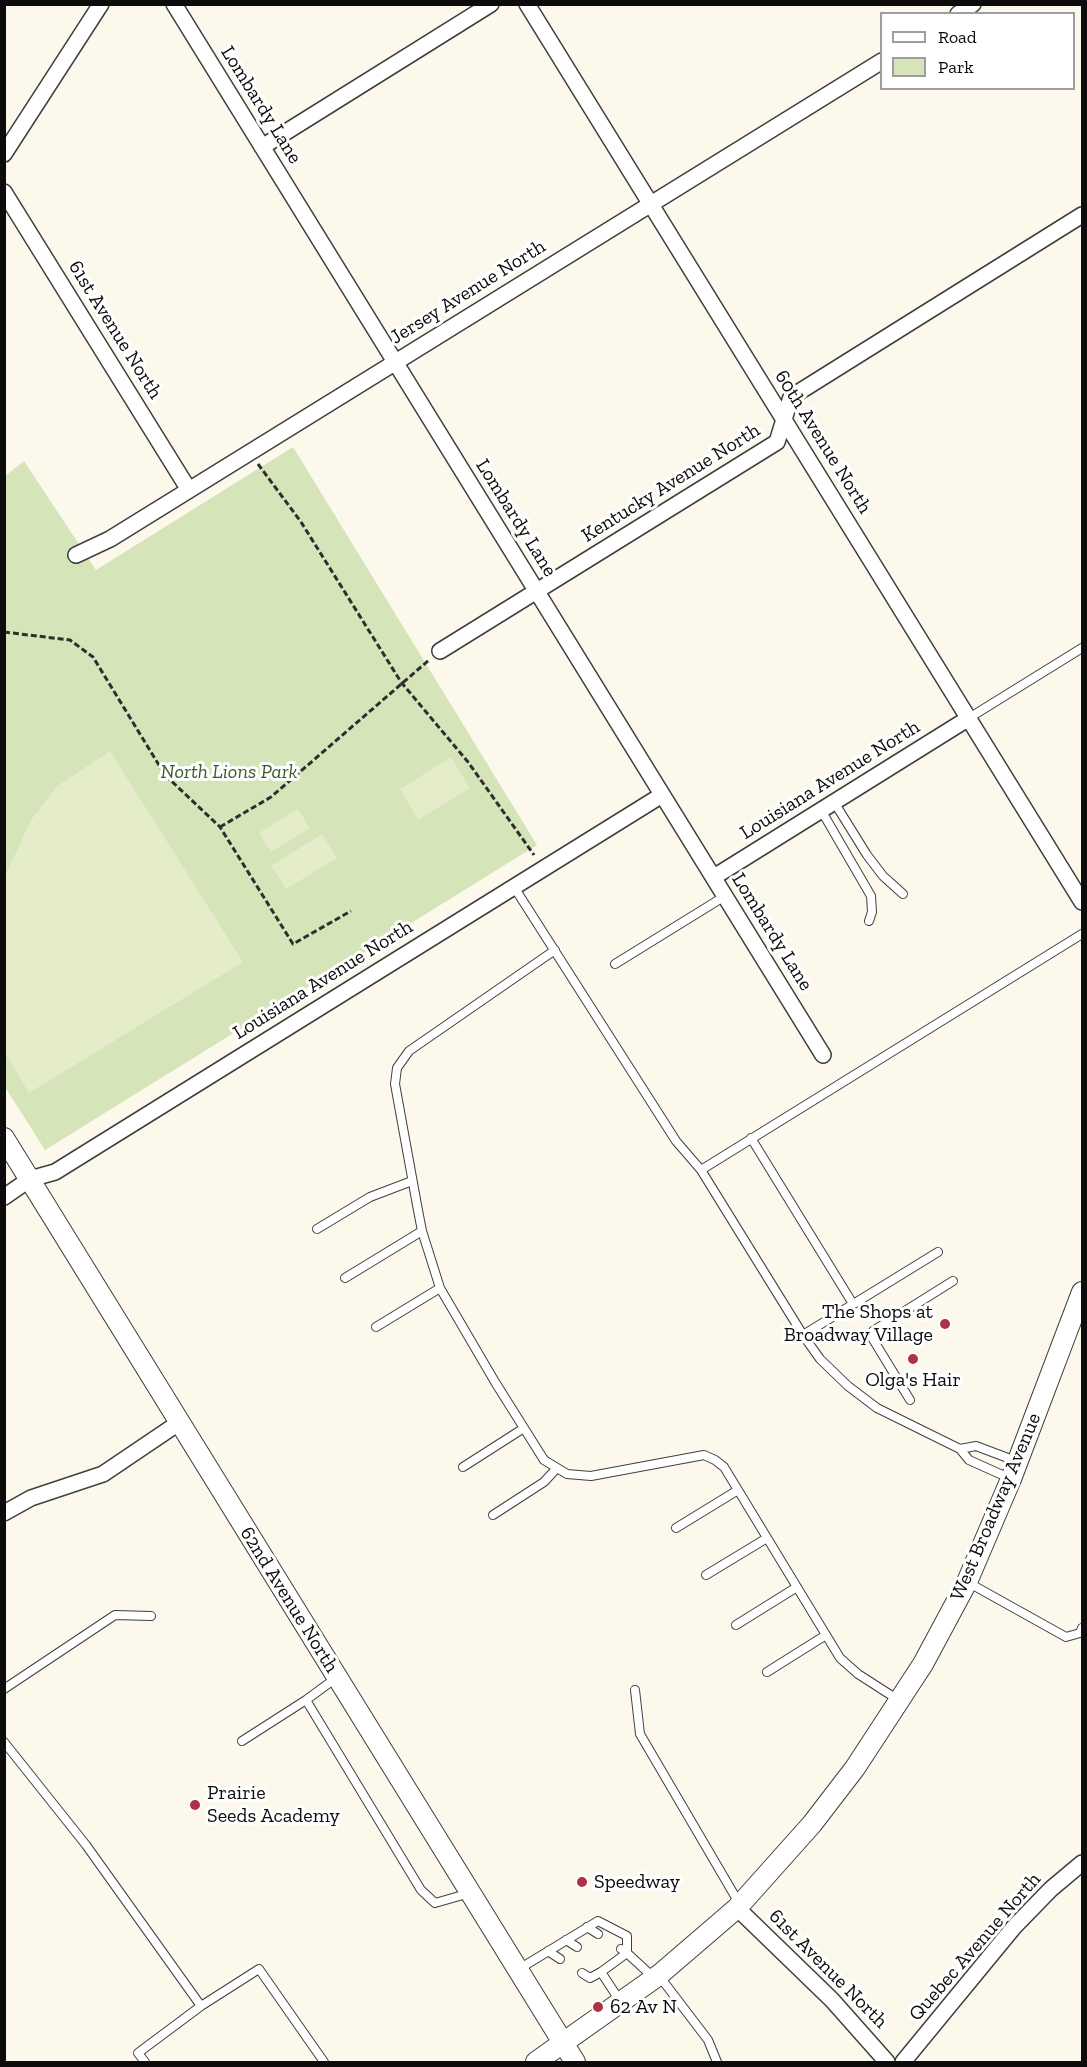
<!DOCTYPE html>
<html>
<head>
<meta charset="utf-8">
<style>
	body { margin:0 }
	#map { position:relative; width:1087px; height:2067px; overflow:hidden; background:#fdf8ec; font-family:"Zilla Slab",serif }
	canvas { display:block }
	.frame { position:absolute; inset:0; border:6px solid #0c0c0c; pointer-events:none }
	.legend { position:absolute; left:880px; top:12px; width:195px; height:78px; box-sizing:border-box; background:#fff; border:2px solid #9e9e9e; margin:0; padding:8px 10px; list-style:none; font-size:18px; color:#0c0c0c }
	.legend li { display:flex; align-items:center; gap:12px; height:30px }
	.legend b { width:30px; border:2px solid #9e9e9e }
</style>
</head>
<body>
<div id="map">
<canvas width="1087" height="2067"></canvas>
<div class="frame"></div>
<ul class="legend">
<li><b style="height:8px;background:#fff"></b>Road</li>
<li><b style="height:16px;background:#d5e4b9"></b>Park</li>
</ul>
</div>
<script>
const g = document.querySelector('canvas').getContext('2d');
g.lineJoin = 'round';
function paint(path, color) {
  g.fillStyle = color;
  g.fill(path, 'evenodd');
}
function shape(rows) {
  const path = new Path2D();
  for (const r of rows) {
    path.moveTo(r[0], r[1]);
    for (let i = 2; i < r.length; i += 2) path.lineTo(r[i], r[i + 1]);
  }
  return path;
}
function trace(path, color, width, dash) {
  g.strokeStyle = color;
  g.lineWidth = width;
  g.lineCap = dash ? 'butt' : 'round';
  g.setLineDash(dash || []);
  g.stroke(path);
}
function label(font, color, halo, rows, align = 'center') {
  g.font = font + ' "Zilla Slab",serif';
  g.lineWidth = 6;
  g.setLineDash([]);
  g.textBaseline = 'middle';
  g.strokeStyle = halo;
  g.fillStyle = color;
  for (const [text, x, y, turn = 0] of rows) {
    g.save();
    g.translate(x, y);
    g.rotate((+turn || 0) * Math.PI / 180);
    g.textAlign = isNaN(turn) ? turn : align;
    if (halo) g.strokeText(text, 0, 0);
    g.fillText(text, 0, 0);
    g.restore();
  }
}
paint(shape([
	[293,447,537,845,45,1150,5,1087,5,476,24,461,96,570]
]), '#d5e4b9');
paint(shape([
	[110,751,243,962,29,1093,5,1053,5,876,31,820,57,786],
	[451,757,470,788,418,820,400,789],
	[298,809,310,828,271,852,259,833],
	[322,834,337,858,286,889,271,866]
]), '#e5ecca');
const service = shape([
	[969,718,1082,648],
	[834,802,867,855,883,876,903,894],
	[821,810,871,896,872,912,869,921],
	[514,887,676,1141,701,1170,803,1335,820,1359,848,1386,877,1408,960,1449],
	[555,950,409,1051,397,1068,395,1084,417,1205,422,1231,440,1288,495,1382,544,1460,567,1474,591,1476,704,1455,715,1460,724,1467,738,1490,840,1658,858,1674,900,1701],
	[615,964,725,896],
	[751,1138,853,1304],
	[701,1170,1082,934],
	[317,1229,370,1197,412,1181],
	[345,1278,422,1231],
	[376,1327,440,1288],
	[803,1335,938,1252],
	[910,1400,871,1336,873,1331,953,1281],
	[463,1467,524,1428],
	[1009,1478,969,1460,960,1449,976,1446,1016,1461],
	[493,1515,544,1482,556,1469],
	[676,1528,738,1490],
	[706,1575,767,1538],
	[969,1583,1066,1637,1080,1633,1082,1628],
	[736,1625,797,1587],
	[767,1672,826,1635],
	[336,1678,306,1700,421,1890,435,1903,470,1893],
	[4,1689,115,1615,151,1616],
	[635,1690,640,1734,739,1903],
	[242,1741,306,1700],
	[4,1742,86,1845,201,2006,138,2053,145,2062],
	[587,1927,598,1934],
	[566,1940,577,1947],
	[548,1951,560,1959],
	[519,1969,598,1921,627,1936,627,1953,654,1978],
	[582,1973,590,1978,601,1972],
	[660,1977,708,2040,717,2062],
	[620,2001,601,1972,627,1953,621,1949],
	[201,2006,259,1969,324,2062]
]);
const minor = shape([
	[174,4,823,1055],
	[527,4,1082,902],
	[958,14,973,4],
	[262,147,491,4],
	[4,154,101,4],
	[4,192,189,490],
	[76,555,110,539,882,61],
	[440,651,777,442,791,397,1082,215],
	[714,877,969,718],
	[4,1197,30,1179,55,1172,662,795],
	[4,1513,31,1498,103,1474,180,1422],
	[737,1908,832,2000,887,2062],
	[903,2062,1014,1927,1051,1889,1082,1863]
]);
const tertiary = shape([
	[4,1138,575,2062],
	[536,2062,659,1975,737,1908,812,1824,855,1768,923,1664,967,1582,1011,1479,1082,1292]
]);
trace(service, '#3f3f3f', 10);
trace(minor, '#3f3f3f', 18);
trace(tertiary, '#3f3f3f', 22);
trace(shape([
	[258,464,301,522,401,682,468,762,534,855],
	[4,632,70,640,93,657,165,775,220,827,293,944,351,911],
	[220,827,271,797,429,660]
]), '#2e2e2e', 3, [6, 3]);
trace(service, '#fff', 8);
trace(minor, '#fff', 15);
trace(tertiary, '#fff', 20);
for (const [x, y, r, color] of [
	[945,1324,6,"#af3147"],
	[913,1359,6,"#af3147"],
	[195,1805,6,"#af3147"],
	[582,1882,6,"#af3147"],
	[598,2007,6,"#af3147"]
]) {
  const dot = new Path2D();
  dot.arc(x, y, r, 0, 2 * Math.PI);
  g.fillStyle = color;
  g.fill(dot);
  trace(dot, '#fff', 2);
}
label('20px', '#0c0c0c', '#fff', [
	["Lombardy Lane",261,105,58],
	["Jersey Avenue North",468,292,-32],
	["61st Avenue North",115,330,58],
	["60th Avenue North",823,442,58],
	["Kentucky Avenue North",671,483,-32],
	["Lombardy Lane",516,518,58],
	["Louisiana Avenue North",830,780,-32],
	["Lombardy Lane",772,932,58],
	["Louisiana Avenue North",323,980,-32],
	["West Broadway Avenue",996,1507,-67],
	["62nd Avenue North",289,1600,58],
	["Quebec Avenue North",975,1947,-49],
	["61st Avenue North",828,1969,45]
]);
label('italic 20px', '#365d23', '#fff', [
	["North Lions Park",229,772]
]);
label('20px', '#0c0c0c', '#fff', [
	["The Shops at",933,1312,"right"],
	["Broadway Village",933,1335,"right"],
	["Olga's Hair",913,1380,"center"],
	["Prairie",207,1793],
	["Seeds Academy",207,1816],
	["Speedway",594,1882],
	["62 Av N",610,2007]
], 'left');
</script>
</body>
</html>
